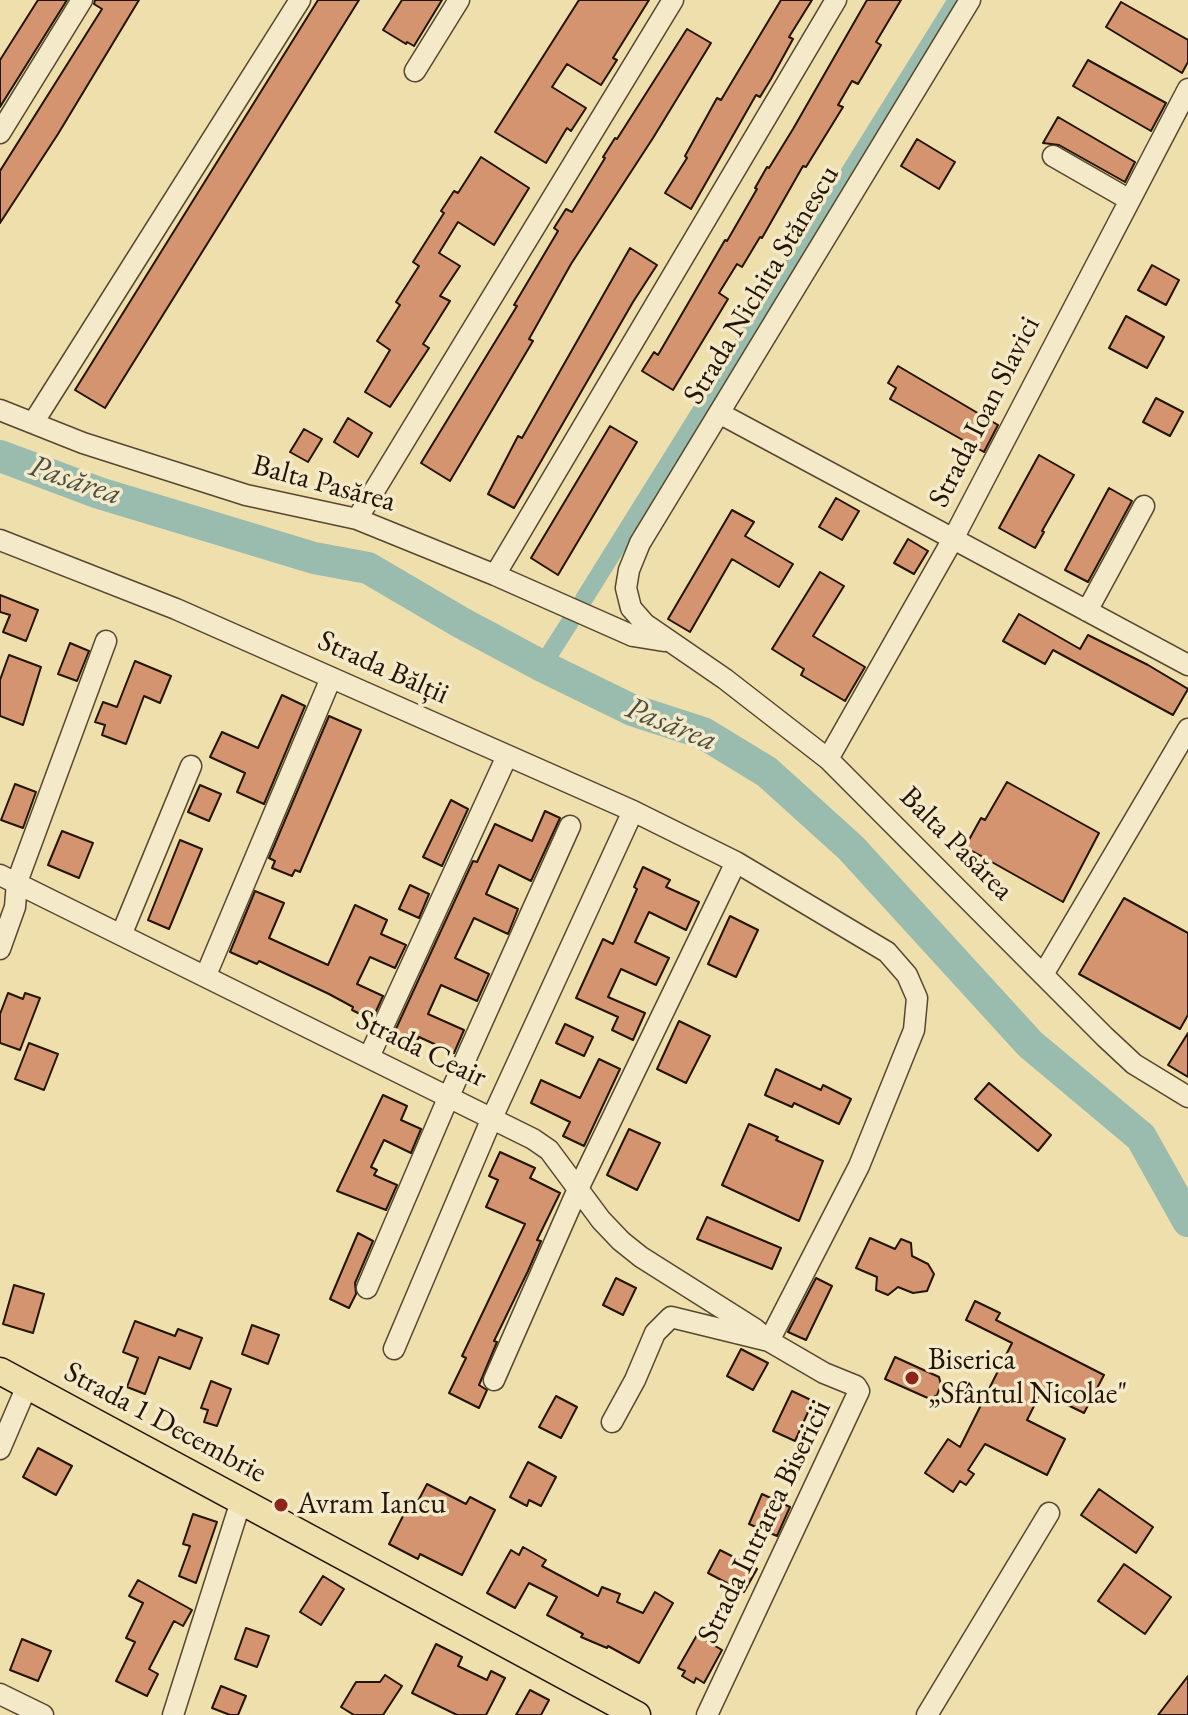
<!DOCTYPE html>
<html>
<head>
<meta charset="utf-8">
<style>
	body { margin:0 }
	canvas { display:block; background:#eedfad }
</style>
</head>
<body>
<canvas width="1188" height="1715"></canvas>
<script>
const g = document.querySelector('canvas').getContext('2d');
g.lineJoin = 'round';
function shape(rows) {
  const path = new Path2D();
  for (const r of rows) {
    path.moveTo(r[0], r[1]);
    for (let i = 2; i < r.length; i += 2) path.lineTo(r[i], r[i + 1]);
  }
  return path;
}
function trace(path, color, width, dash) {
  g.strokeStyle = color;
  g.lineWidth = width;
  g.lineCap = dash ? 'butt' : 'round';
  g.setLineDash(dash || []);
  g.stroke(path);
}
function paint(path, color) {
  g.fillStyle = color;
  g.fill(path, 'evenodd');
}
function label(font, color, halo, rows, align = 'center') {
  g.font = font + ' "EB Garamond",serif';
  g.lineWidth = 7;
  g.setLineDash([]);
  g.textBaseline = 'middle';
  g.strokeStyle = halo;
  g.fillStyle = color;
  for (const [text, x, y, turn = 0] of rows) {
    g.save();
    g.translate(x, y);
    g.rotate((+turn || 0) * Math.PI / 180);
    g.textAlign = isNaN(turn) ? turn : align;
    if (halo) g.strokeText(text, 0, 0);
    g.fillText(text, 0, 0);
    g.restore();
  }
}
trace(shape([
	[584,599,957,0],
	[542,666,570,622]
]), '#99bcae', 18);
trace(shape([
	[0,456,99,493,215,528,314,558,368,568,460,622,542,666,632,710,703,733,767,772,851,848,1030,1044,1141,1137,1188,1221]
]), '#99bcae', 32);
const building = shape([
	[38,0,67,0,0,107,0,60,38,0],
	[95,0,139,0,58,134,0,223,0,171,102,9,94,4,95,0],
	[318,0,359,0,105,408,75,390,318,0],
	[402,0,442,0,414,46,407,42,406,44,383,30,402,0],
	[579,0,649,0,613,58,617,60,601,85,567,64,552,87,586,108,571,131,567,128,546,163,495,132,579,0],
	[781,0,812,0,789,37,793,39,771,79,760,97,756,95,691,209,665,193,687,158,685,156,717,98,721,100,781,0],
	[867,0,901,0,876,42,881,45,858,84,852,81,838,105,843,107,806,167,803,166,762,238,760,237,742,267,737,264,719,293,728,299,673,390,642,371,654,352,658,355,725,240,727,241,757,189,755,188,767,167,769,168,793,129,867,0],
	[1121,2,1188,40,1188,62,1182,73,1106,27,1121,2],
	[687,29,711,43,653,138,571,264,529,339,533,341,450,481,421,463,517,306,514,305,558,231,554,228,566,209,572,212,605,158,603,157,615,138,617,139,687,29],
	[1088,60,1166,103,1151,131,1073,86,1088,60],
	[1058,117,1135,162,1125,182,1059,145,1043,143,1058,117],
	[917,139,955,162,939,189,901,166,917,139],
	[481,157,529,188,494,245,458,222,439,253,460,266,440,296,450,301,423,344,429,348,390,407,365,392,390,350,377,341,400,305,396,302,419,266,413,262,444,213,441,211,454,191,458,193,481,157],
	[630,248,657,265,633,302,514,508,488,494,518,436,522,438,630,248],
	[1152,265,1179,280,1166,305,1138,290,1152,265],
	[1126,316,1164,337,1147,368,1109,348,1126,316],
	[898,366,998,425,984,452,890,399,896,388,888,383,898,366],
	[1156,398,1183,412,1170,436,1143,422,1156,398],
	[348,418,372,433,358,457,334,442,348,418],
	[610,426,637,442,558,575,531,558,610,426],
	[304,429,322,439,308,462,290,452,304,429],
	[1039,455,1074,475,1042,531,1044,532,1035,548,999,528,1039,455],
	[1109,488,1132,501,1088,582,1065,570,1109,488],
	[836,498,859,511,842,540,819,527,836,498],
	[732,510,754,522,745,536,793,564,779,587,732,559,690,632,668,619,732,510],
	[908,539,928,551,914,574,894,563,908,539],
	[820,572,844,586,813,636,865,667,845,701,801,675,804,669,772,649,820,572],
	[0,595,38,610,26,641,3,632,10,615,0,612,0,595],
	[1019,614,1080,649,1088,635,1148,665,1188,689,1173,715,1053,650,1045,664,1003,641,1019,614],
	[70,643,89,651,77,681,58,674,70,643],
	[9,655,41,667,23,725,0,716,0,680,9,655],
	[135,661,171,676,160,703,144,696,126,744,102,735,105,725,95,722,103,702,117,707,135,661],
	[282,695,305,706,264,804,237,792,245,773,210,757,222,732,258,748,282,695],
	[329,716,361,730,300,872,295,870,292,876,272,868,275,861,269,858,329,716],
	[1007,782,1099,833,1063,902,965,847,981,818,985,820,1007,782],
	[15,784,36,792,23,828,1,820,15,784],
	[200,785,221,794,209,821,188,812,200,785],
	[451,800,468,809,442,866,423,857,451,800],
	[545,811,560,818,531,881,499,865,486,894,518,909,508,934,474,918,455,958,489,974,477,1001,441,985,428,1014,464,1030,454,1053,419,1037,413,1049,394,1040,397,1032,395,1031,473,861,477,862,495,824,532,841,545,811],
	[62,831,93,843,79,878,48,865,62,831],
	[180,840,202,849,169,929,148,920,180,840],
	[643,867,670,880,666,887,699,902,686,930,649,912,635,942,669,958,656,985,621,969,608,997,645,1013,633,1040,612,1030,618,1017,576,998,603,939,613,944,637,889,634,887,643,867],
	[410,885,429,894,419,918,399,909,410,885],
	[255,891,284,903,269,938,328,965,355,905,387,920,381,934,406,945,395,968,370,957,357,984,383,996,372,1020,352,1010,353,1007,329,994,259,961,257,964,230,952,255,891],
	[1124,898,1188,933,1188,1015,1180,1029,1079,974,1124,898],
	[730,916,758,930,736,977,708,964,730,916],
	[8,993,23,999,25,993,40,998,20,1050,0,1043,0,1014,8,993],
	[679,1021,710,1036,686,1083,657,1069,679,1021],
	[565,1024,593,1037,584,1056,556,1043,565,1024],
	[1188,1033,1188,1077,1168,1065,1188,1033],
	[29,1043,58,1054,44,1090,15,1079,29,1043],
	[599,1059,620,1069,584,1146,563,1136,570,1122,531,1103,541,1080,580,1098,599,1059],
	[776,1069,821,1090,823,1085,851,1099,839,1124,794,1103,792,1107,765,1095,776,1069],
	[989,1083,1051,1135,1038,1151,975,1099,989,1083],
	[383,1095,407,1106,401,1120,421,1129,411,1153,384,1140,371,1167,377,1170,374,1175,397,1185,386,1210,337,1191,383,1095],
	[749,1124,778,1137,776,1140,823,1161,799,1221,722,1185,749,1124],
	[629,1129,660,1143,637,1190,607,1175,629,1129],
	[500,1152,535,1168,530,1178,560,1193,537,1240,541,1241,528,1271,494,1341,497,1342,479,1385,487,1390,479,1408,449,1393,466,1358,462,1356,525,1224,486,1207,498,1180,489,1176,500,1152],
	[707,1217,781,1248,772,1269,697,1239,707,1217],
	[358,1233,373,1241,355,1283,356,1294,349,1308,330,1299,358,1233],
	[870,1238,895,1249,901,1239,911,1243,912,1256,928,1264,934,1274,927,1291,913,1293,898,1287,888,1295,876,1290,877,1277,856,1268,870,1238],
	[616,1278,636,1288,623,1315,603,1305,616,1278],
	[816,1278,832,1286,806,1340,788,1332,816,1278],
	[14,1285,44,1294,33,1333,3,1324,14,1285],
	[975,1301,1000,1313,996,1320,1104,1375,1084,1413,1041,1392,1027,1420,1065,1439,1047,1475,985,1444,968,1470,974,1474,966,1485,960,1481,953,1492,925,1473,948,1439,960,1447,1012,1343,966,1320,975,1301],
	[135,1321,175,1336,178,1329,202,1338,190,1369,159,1357,145,1394,127,1387,138,1358,123,1352,135,1321],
	[252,1325,279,1335,268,1364,242,1354,252,1325],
	[741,1349,768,1363,753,1390,727,1376,741,1349],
	[895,1357,939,1377,941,1385,937,1395,930,1399,885,1379,895,1357],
	[211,1381,231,1389,217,1426,204,1422,208,1410,201,1408,211,1381],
	[792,1391,813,1401,795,1441,773,1431,792,1391],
	[556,1396,577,1407,561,1438,539,1427,556,1396],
	[38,1448,72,1466,56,1495,23,1477,38,1448],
	[528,1462,556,1477,541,1506,529,1500,527,1506,510,1497,528,1462],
	[427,1484,466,1504,470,1497,495,1510,462,1575,420,1554,418,1559,389,1544,412,1498,418,1501,427,1484],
	[1099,1489,1153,1527,1136,1553,1081,1515,1099,1489],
	[762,1494,790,1507,777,1536,749,1524,762,1494],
	[193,1514,217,1522,196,1583,179,1576,190,1546,183,1544,193,1514],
	[523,1547,546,1560,542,1566,598,1596,602,1587,620,1594,617,1602,643,1613,655,1592,673,1603,639,1663,608,1646,607,1648,581,1637,583,1634,547,1615,557,1597,529,1583,515,1608,487,1593,511,1550,519,1555,523,1547],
	[720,1550,757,1569,744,1592,708,1573,720,1550],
	[1124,1564,1171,1597,1145,1634,1098,1601,1124,1564],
	[323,1576,344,1589,321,1625,300,1612,323,1576],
	[138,1580,192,1610,183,1626,174,1621,149,1669,158,1674,147,1696,116,1681,135,1642,126,1638,143,1603,129,1596,138,1580],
	[246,1628,269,1636,257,1667,235,1659,246,1628],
	[697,1635,722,1650,704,1683,696,1678,694,1683,682,1676,685,1671,678,1668,697,1635],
	[22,1639,51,1651,38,1681,10,1670,22,1639],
	[436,1644,462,1657,458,1666,487,1680,491,1671,505,1678,486,1715,457,1715,412,1693,436,1644],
	[385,1675,402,1686,383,1715,354,1715,341,1707,356,1682,380,1682,385,1675],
	[1188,1676,1188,1715,1158,1715,1188,1676],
	[221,1686,246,1696,238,1715,230,1715,212,1708,221,1686],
	[530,1690,549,1700,541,1715,516,1715,530,1690]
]);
paint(building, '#d4946f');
trace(building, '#231403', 2);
const minor = shape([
	[970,0,640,543,629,570,626,588,631,608,645,624,725,679,828,759,1105,1037,1134,1064,1188,1097],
	[415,71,459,0],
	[0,133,82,0],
	[1053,156,1128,199],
	[0,410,83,443,246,495,357,519,495,575,633,636,664,641],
	[719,413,1188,665],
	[33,423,300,0],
	[357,519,673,0],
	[0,540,176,609,633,811,736,862,887,952,907,975,917,998,914,1030,859,1166,769,1341],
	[495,575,836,0],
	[1087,611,1144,506],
	[828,759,953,539,1188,89],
	[0,875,533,1139,549,1150,601,1220,621,1241,641,1257,755,1329,769,1341],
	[122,933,191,766],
	[0,949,15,907,17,882,106,641],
	[1044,973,1188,729],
	[206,975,331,678],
	[369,1057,507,756],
	[367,1288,449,1096,570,826],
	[394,1349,492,1118,633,811],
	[494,1380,578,1189,736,862],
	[612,1422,635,1380,655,1333,671,1317,769,1341,824,1373,856,1386,859,1391,707,1715],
	[0,1449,27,1386],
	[0,1694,43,1715],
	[173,1715,241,1501],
	[927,1715,1049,1513]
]);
const major = shape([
	[0,1371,637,1715]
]);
trace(minor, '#56472e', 23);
trace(major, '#231403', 29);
trace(minor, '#f4eaca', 20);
trace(major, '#eedfad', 26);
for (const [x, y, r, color] of [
	[912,1378,8,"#8f2418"],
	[281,1505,8,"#8f2418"]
]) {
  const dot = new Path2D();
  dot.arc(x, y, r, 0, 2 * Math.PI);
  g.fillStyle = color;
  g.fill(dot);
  trace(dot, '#f4eaca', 3);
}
label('30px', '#231403', '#f4eaca', [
	["Strada Nichita Stănescu",762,285,-59],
	["Strada Ioan Slavici",985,412,-63],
	["Balta Pasărea",324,484,15],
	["Strada Bălții",383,668,24],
	["Balta Pasărea",956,844,45],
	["Strada Ceair",421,1049,26],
	["Strada 1 Decembrie",165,1423,28],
	["Strada Intrarea Bisericii",765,1522,-64]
]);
label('30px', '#231403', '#f4eaca', [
	["Biserica",928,1361],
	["„Sfântul Nicolae\"",928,1395],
	["Avram Iancu",297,1505]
], 'left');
label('italic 32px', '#4c4f3f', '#f4eaca', [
	["Pasărea",75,481,19],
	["Pasărea",671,725,22]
]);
</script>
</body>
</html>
